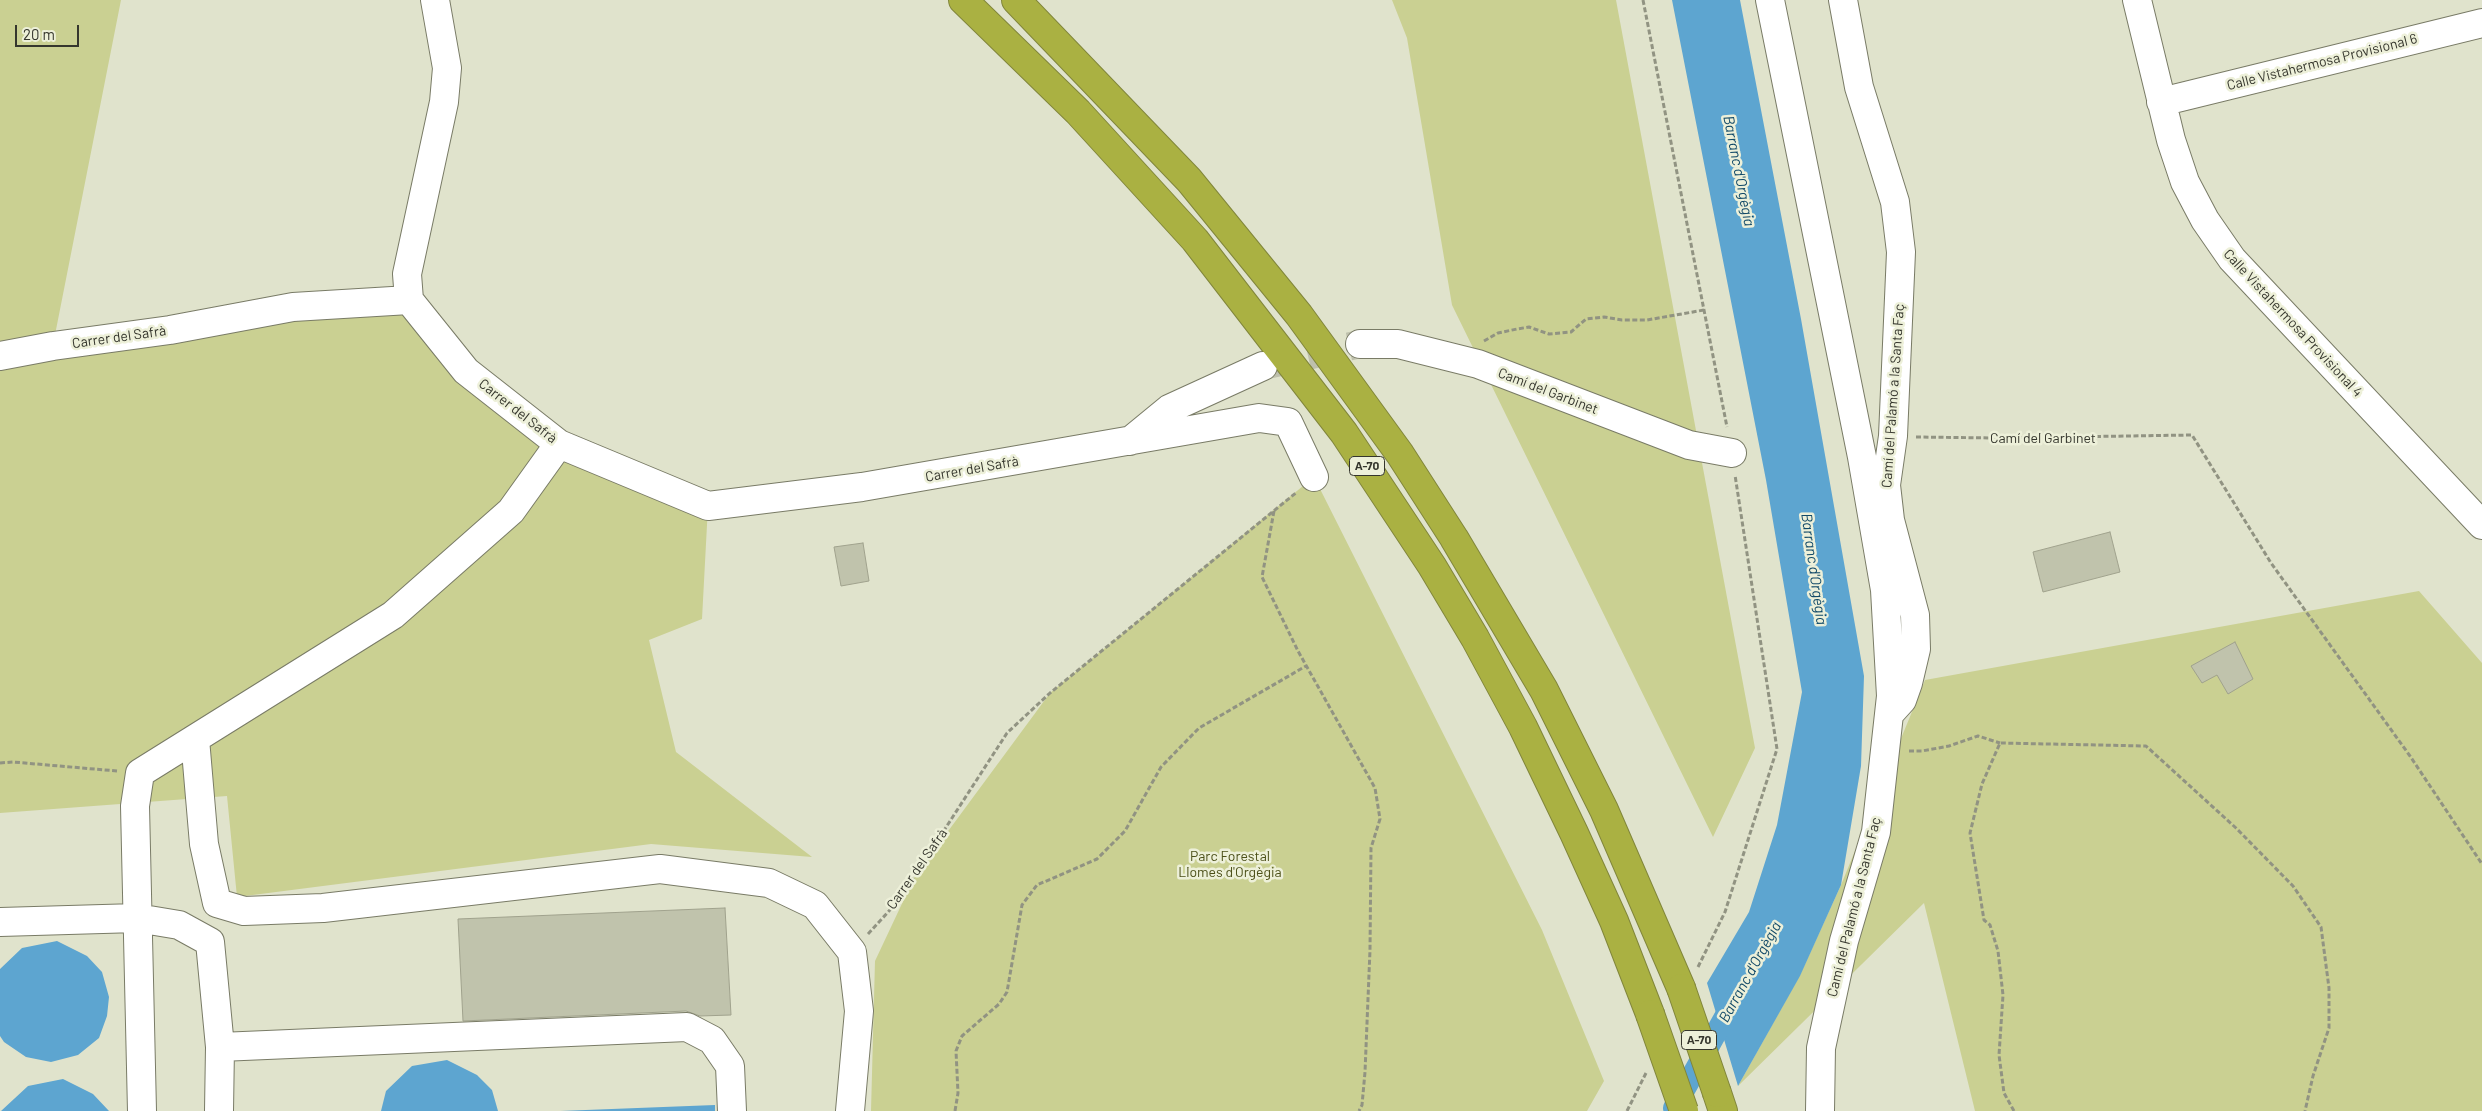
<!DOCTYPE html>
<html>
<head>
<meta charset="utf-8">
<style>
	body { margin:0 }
	#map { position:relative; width:2482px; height:1111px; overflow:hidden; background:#e0e3cc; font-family:Barlow,sans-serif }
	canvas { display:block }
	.scale { position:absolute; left:15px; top:25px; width:64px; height:22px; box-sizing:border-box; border:2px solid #35362d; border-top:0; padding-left:6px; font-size:15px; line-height:18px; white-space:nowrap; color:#35362d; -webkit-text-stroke:4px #edf0d9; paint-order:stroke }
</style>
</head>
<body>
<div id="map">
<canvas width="2482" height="1111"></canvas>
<div class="scale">20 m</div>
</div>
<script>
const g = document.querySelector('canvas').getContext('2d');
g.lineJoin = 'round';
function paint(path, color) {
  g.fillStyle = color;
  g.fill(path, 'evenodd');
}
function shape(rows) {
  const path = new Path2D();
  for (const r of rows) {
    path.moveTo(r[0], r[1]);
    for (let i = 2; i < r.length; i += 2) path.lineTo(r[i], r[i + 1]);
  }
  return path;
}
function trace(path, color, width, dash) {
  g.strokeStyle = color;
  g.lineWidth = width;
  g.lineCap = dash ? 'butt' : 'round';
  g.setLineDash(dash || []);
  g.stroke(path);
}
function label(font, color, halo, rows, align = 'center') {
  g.font = font + ' Barlow,sans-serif';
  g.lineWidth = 5;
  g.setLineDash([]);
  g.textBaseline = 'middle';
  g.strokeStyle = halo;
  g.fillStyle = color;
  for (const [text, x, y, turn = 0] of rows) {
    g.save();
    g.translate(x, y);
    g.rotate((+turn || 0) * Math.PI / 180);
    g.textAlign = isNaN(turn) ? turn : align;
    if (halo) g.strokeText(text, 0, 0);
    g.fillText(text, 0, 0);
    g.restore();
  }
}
paint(shape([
	[0,0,121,0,53,345,409,300,559,444,708,506,702,619,649,640,676,752,812,857,651,844,237,897,227,796,0,813],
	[1392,0,1616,0,1755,748,1713,837,1452,305,1407,38],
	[1314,477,1542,930,1604,1081,1587,1111,871,1111,875,961,915,876,1050,693],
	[2419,591,2482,663,2482,1111,1975,1111,1924,903,1738,1086,1800,975,1841,885,1925,680]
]), '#cad092');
paint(shape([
	[1672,0,1740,0,1801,319,1864,676,1861,766,1841,885,1800,976,1738,1086,1707,983,1749,912,1777,825,1802,692,1766,480],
	[57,941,87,956,102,972,109,997,107,1016,99,1038,78,1055,51,1062,26,1057,4,1042,0,1036,0,969,22,948],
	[447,1060,477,1075,492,1090,498,1111,381,1111,386,1091,412,1066],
	[63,1079,93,1094,109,1111,1,1111,28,1086],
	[715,1105,715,1111,560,1111]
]), '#5da5d0');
trace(shape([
	[1674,1108,1735,999]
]), '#5da5d0', 22);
const building = shape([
	[2110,532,2120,572,2043,592,2033,552,2110,532],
	[863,543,869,581,841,586,834,547,863,543],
	[2235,642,2253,679,2228,694,2217,675,2202,683,2191,666,2235,642],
	[725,908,731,1015,700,1016,686,1011,463,1021,458,919,725,908]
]);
paint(building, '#c0c3ac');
trace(building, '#a0a28d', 1);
trace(shape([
	[1267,365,1360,344]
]), '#bec0ac', 28, [28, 14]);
const minor = shape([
	[1770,0,1862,457,1885,590,1891,696,1876,832,1844,941,1821,1048,1820,1111],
	[1843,0,1859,87,1895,202,1901,252,1893,436,1886,485,1890,520,1915,615,1916,649,1908,683,1902,700,1892,711],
	[2137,0,2171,140,2185,182,2205,220,2232,259,2482,525],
	[2161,102,2482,23],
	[409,300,466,371,559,444,708,506,862,487,1259,418,1288,422,1314,477],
	[409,300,407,274,444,102,447,68,435,0],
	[1360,344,1398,344,1478,364,1689,445,1732,453],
	[0,356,53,346,170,330,293,307,409,300],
	[1130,441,1169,409,1263,366],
	[195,739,204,844,217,903,244,911,323,908,660,869,769,883,815,905,852,952,859,1011,850,1111],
	[0,922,137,918,179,925,210,942,220,1047,219,1111],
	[220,1047,687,1027,712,1040,730,1066,732,1111],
	[142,1111,135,806,140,773,393,615,511,511,559,444]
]);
const highway = shape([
	[963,0,1078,112,1195,240,1344,433,1432,566,1475,638,1523,727,1574,833,1614,921,1650,1014],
	[1016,0,1189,180,1299,315,1400,454,1454,538,1544,690,1604,810,1681,988],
	[1717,1093,1723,1111]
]);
trace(minor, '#797b66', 30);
trace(highway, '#81863b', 30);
trace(shape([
	[1643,0,1727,427],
	[1484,341,1498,333,1517,329,1529,327,1549,334,1571,332,1586,319,1604,317,1622,320,1647,320,1704,310],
	[1916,437,1996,438,2192,435,2271,563,2410,756,2482,864],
	[1274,511,1262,577,1298,651,1375,788,1380,819,1371,848,1370,950,1365,1072,1362,1105,1359,1111],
	[1909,751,1922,751,1949,746,1978,736,2000,743],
	[0,763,13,762,117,771],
	[868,934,899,900,1007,733,1050,693,1297,492],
	[1698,967,1725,912,1777,749,1735,475],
	[955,1111,958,1093,956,1051,962,1036,999,1004,1007,992,1022,905,1037,885,1097,859,1125,831,1161,767,1199,728,1306,666],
	[1627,1111,1646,1073],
	[2014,1111,2004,1093,1999,1055,2003,995,1998,951,1990,925,1984,920,1970,833,1982,784,2000,743,2146,746,2236,828,2293,886,2321,927,2329,988,2329,1028,2313,1076,2305,1111]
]), '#919382', 3, [5, 2.5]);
trace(minor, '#fff', 28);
trace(highway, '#aab142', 28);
const highwayBridge = shape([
	[1681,988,1717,1093],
	[1650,1014,1684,1111]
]);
trace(highwayBridge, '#81863b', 30, []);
trace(highwayBridge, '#aab142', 28);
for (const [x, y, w] of [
	[1367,466,35],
	[1699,1040,35]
]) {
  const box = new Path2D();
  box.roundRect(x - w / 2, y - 9.5, w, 19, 4);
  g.fillStyle = '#edf0d9';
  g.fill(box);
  trace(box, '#35362d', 1);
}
label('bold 12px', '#35362d', null, [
	["A-70",1367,466],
	["A-70",1699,1040]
]);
label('14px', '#35362d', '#edf0d9', [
	["Calle Vistahermosa Provisional 6",2322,62,-14],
	["Calle Vistahermosa Provisional 4",2293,323,47],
	["Carrer del Safrà",119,337,-8],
	["Camí del Garbinet",1548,391,21],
	["Camí del Palamó a la Santa Faç",1893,396,-86],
	["Carrer del Safrà",518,411,38],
	["Camí del Garbinet",2043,438],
	["Carrer del Safrà",972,469,-10],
	["Carrer del Safrà",917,869,-55],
	["Camí del Palamó a la Santa Faç",1854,907,-76]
]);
label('14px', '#4c5019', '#edf0d9', [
	["Parc Forestal",1230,856],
	["Llomes d'Orgègia",1230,872]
]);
label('italic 15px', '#124a68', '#edf0d9', [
	["Barranc d'Orgègia",1739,171,79],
	["Barranc d'Orgègia",1814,569,82],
	["Barranc d'Orgègia",1750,972,-61]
]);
</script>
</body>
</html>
